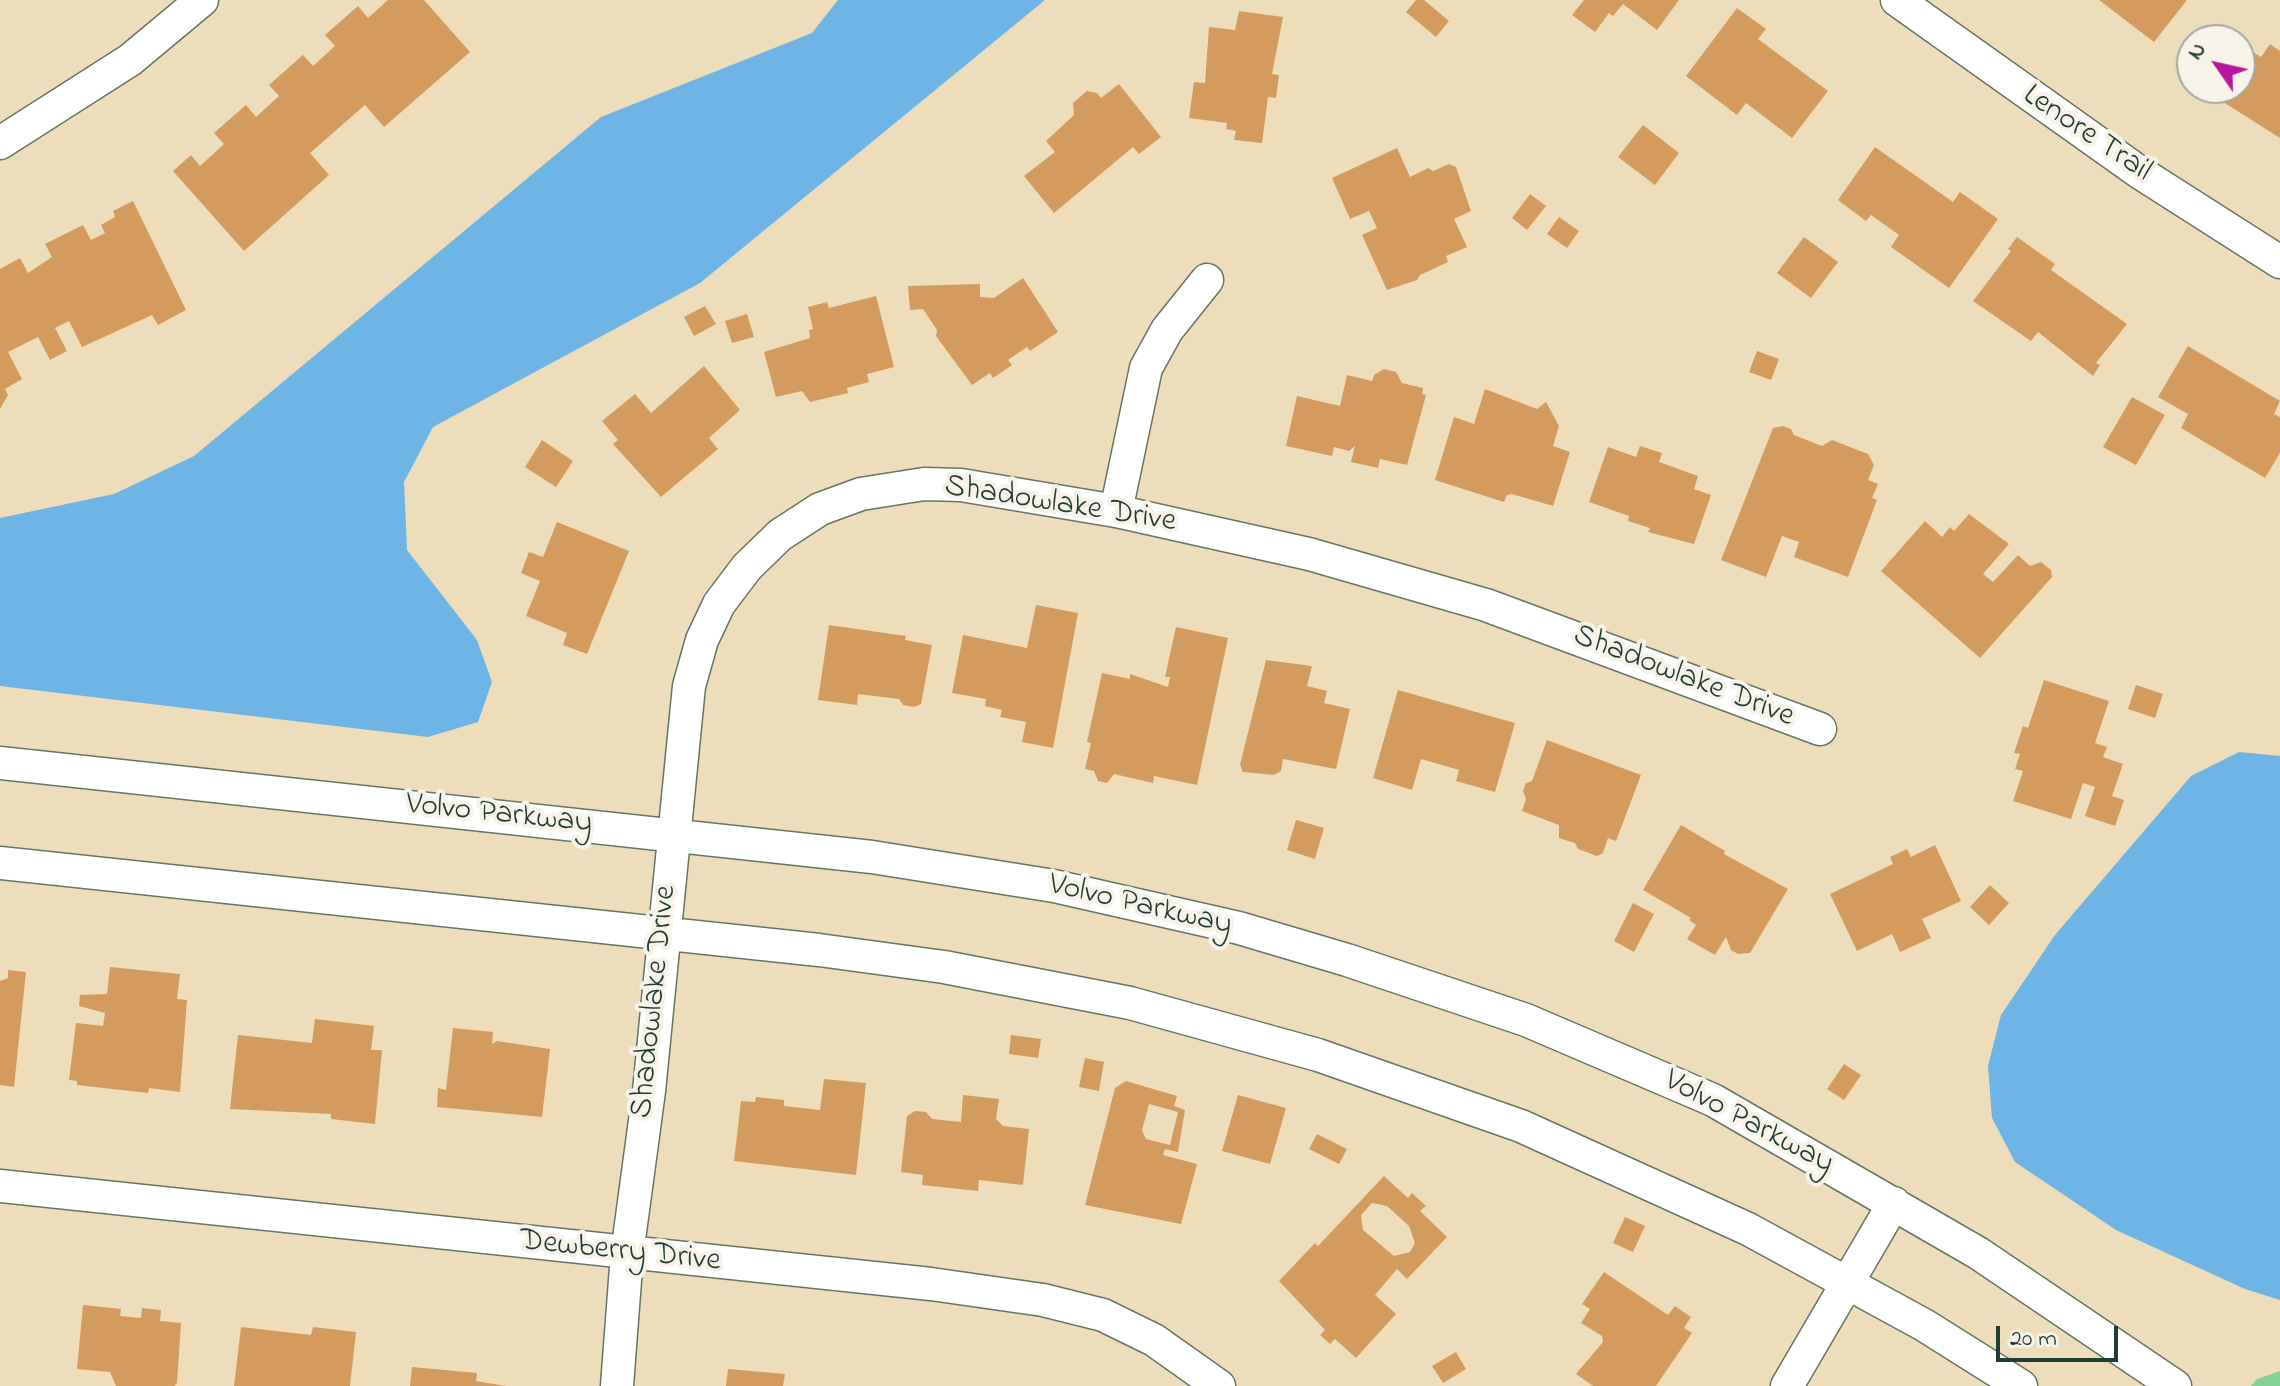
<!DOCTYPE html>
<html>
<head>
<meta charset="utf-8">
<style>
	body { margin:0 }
	#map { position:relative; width:2280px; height:1386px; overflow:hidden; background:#edb; font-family:"Indie Flower",sans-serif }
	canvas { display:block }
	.north { position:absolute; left:2176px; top:24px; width:80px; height:80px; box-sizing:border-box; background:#f7f3e8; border:2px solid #a1aaa0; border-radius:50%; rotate:304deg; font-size:22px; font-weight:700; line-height:32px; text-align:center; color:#1f3d34 }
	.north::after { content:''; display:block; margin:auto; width:28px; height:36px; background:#b5179e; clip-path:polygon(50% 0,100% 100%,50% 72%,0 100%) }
	.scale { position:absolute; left:1996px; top:1326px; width:122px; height:36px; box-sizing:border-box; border:4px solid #1f3d34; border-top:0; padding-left:10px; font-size:24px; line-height:28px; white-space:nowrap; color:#1f3d34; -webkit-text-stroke:6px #f7f3e8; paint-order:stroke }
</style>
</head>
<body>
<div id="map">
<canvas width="2280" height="1386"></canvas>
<div class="north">N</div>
<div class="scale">20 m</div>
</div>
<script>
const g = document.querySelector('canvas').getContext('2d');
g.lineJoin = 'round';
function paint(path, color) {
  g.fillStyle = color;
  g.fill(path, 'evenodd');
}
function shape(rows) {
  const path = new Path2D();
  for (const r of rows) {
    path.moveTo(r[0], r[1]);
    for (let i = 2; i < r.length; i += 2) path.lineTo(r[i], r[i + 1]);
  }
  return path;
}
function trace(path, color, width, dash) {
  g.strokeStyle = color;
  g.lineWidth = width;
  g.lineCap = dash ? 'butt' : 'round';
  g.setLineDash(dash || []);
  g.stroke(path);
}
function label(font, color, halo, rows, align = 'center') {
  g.font = font + ' "Indie Flower",sans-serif';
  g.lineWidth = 8;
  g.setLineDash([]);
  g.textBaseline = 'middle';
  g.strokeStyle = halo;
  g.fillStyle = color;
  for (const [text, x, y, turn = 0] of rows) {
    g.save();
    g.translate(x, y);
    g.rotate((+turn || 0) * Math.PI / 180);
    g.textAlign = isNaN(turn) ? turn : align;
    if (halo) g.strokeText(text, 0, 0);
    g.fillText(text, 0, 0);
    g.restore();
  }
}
paint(shape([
	[2280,1371,2280,1386,2251,1386,2257,1379]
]), '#84d393');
paint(shape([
	[838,0,1045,0,700,283,433,427,404,482,407,550,477,640,492,682,478,722,428,737,0,686,0,518,114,494,194,456,601,117,812,33],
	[2239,752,2280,756,2280,1300,2245,1289,2116,1230,2015,1162,1992,1118,1988,1066,2001,1015,2055,935,2191,776]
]), '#6eb4e4');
paint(shape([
	[388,0,424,0,470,52,384,127,365,105,310,153,329,175,244,251,173,171,191,155,200,166,224,144,214,133,246,105,256,117,279,96,269,85,303,55,313,66,335,46,325,35,358,6,368,18],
	[1416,0,1424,0,1449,21,1436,37,1406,12],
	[1584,0,1679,0,1657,30,1623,4,1613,16,1609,13,1595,32,1572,15],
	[2099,0,2187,0,2154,42],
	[1737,8,1766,29,1758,39,1828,91,1792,138,1746,103,1737,115,1686,76],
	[1239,11,1283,17,1272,74,1279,75,1276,98,1268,97,1262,143,1234,140,1236,131,1226,129,1227,123,1189,118,1194,82,1205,83,1209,27,1235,30],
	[2240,44,2261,57,2270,44,2280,51,2280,138,2201,88,2240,88],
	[1119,84,1161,137,1139,154,1133,147,1054,213,1024,176,1055,152,1046,141,1074,115,1073,103,1087,91,1097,93,1101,98],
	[1643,125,1679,153,1655,185,1618,157],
	[1875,147,1953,202,1960,192,1998,219,1949,288,1891,247,1899,235,1871,215,1866,221,1838,200],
	[1397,148,1410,177,1428,168,1433,171,1449,164,1456,167,1471,211,1454,219,1467,247,1446,256,1448,262,1420,275,1417,280,1387,290,1362,235,1377,228,1369,211,1350,219,1332,178],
	[1530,194,1546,206,1527,230,1512,218],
	[133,201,186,310,158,325,152,315,82,347,69,321,55,328,67,351,50,360,38,337,8,352,22,379,5,389,8,395,0,409,0,269,20,258,28,273,52,257,45,244,83,225,91,240,105,233,101,225,115,217,113,211],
	[1559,217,1579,231,1567,248,1547,234],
	[1804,237,1838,262,1811,298,1777,273],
	[2017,237,2055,264,2051,270,2127,324,2096,363,2100,365,2093,376,2038,332,2031,341,1973,301,2011,251,2008,249],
	[1023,278,1058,332,1030,351,1027,347,1008,360,1012,365,993,378,990,373,972,385,936,336,937,330,923,309,910,310,908,286,980,284,980,297,994,298],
	[876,296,894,367,867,374,869,382,847,388,848,393,810,402,802,391,776,397,764,352,810,338,809,330,813,329,808,307,827,302,829,308],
	[705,306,716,324,694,336,684,317],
	[747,314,754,337,732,343,725,321],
	[2188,346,2280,401,2274,414,2280,417,2280,453,2265,478,2181,428,2188,414,2158,397],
	[1757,351,1779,359,1771,380,1749,372],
	[704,366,740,410,709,438,718,449,661,497,613,444,618,440,602,421,635,394,651,413],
	[1384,369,1396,372,1402,383,1423,388,1422,394,1426,395,1407,465,1380,459,1378,468,1351,462,1355,446,1349,451,1334,447,1332,456,1286,446,1297,396,1340,406,1347,375,1372,381,1374,375],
	[1485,389,1537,409,1546,402,1559,426,1553,446,1570,452,1553,506,1512,494,1507,495,1504,502,1435,480,1454,417,1474,424],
	[2132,397,2165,415,2136,465,2103,447],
	[1783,426,1791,429,1794,435,1822,446,1832,440,1868,454,1874,465,1868,480,1878,484,1872,498,1877,500,1848,577,1794,557,1799,542,1782,536,1766,577,1721,560,1773,428],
	[542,440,573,461,556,487,525,467],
	[1640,446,1662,453,1659,462,1698,476,1694,489,1711,495,1694,544,1648,532,1650,528,1628,521,1629,516,1589,502,1608,447,1636,457],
	[1969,514,2009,544,1983,574,1993,582,2018,555,2030,566,2041,562,2051,570,2052,577,1980,658,1881,571,1925,521,1942,537,1950,527,1954,531],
	[557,522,629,551,587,654,563,645,567,633,526,616,540,581,521,573,529,552,543,557],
	[1036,605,1078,613,1053,748,1022,742,1026,722,1000,717,1002,710,985,706,986,699,952,693,963,635,1027,648],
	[829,625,906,636,905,640,932,645,921,704,914,707,903,705,899,699,858,694,857,705,818,700],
	[1176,627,1228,638,1197,785,1154,776,1153,783,1114,774,1107,783,1098,781,1094,771,1085,769,1091,743,1087,742,1102,673,1130,679,1130,674,1168,687,1170,677,1165,677],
	[1266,660,1312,666,1307,686,1327,691,1324,703,1350,709,1336,769,1283,759,1281,771,1274,775,1243,772,1240,765],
	[2044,680,2109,701,2095,743,2107,747,2103,757,2123,764,2112,796,2124,800,2115,826,2085,816,2095,787,2083,783,2071,819,2013,801,2023,771,2015,769,2020,754,2014,753,2023,726,2028,728],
	[2136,685,2163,694,2155,718,2128,709],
	[1398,690,1515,723,1495,792,1456,781,1459,770,1421,759,1412,790,1373,778],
	[1547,740,1641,775,1616,841,1608,838,1603,853,1597,856,1578,849,1575,843,1559,838,1559,825,1522,811,1526,799,1523,791,1526,783,1532,781],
	[1296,820,1324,828,1315,859,1287,850],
	[1681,825,1725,851,1724,854,1788,889,1750,953,1738,954,1731,950,1726,937,1715,955,1687,939,1696,925,1689,920,1691,918,1643,890],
	[1935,845,1961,901,1922,919,1931,938,1900,952,1892,934,1857,951,1830,894,1893,864,1890,857,1907,849,1911,857],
	[1990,885,2009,903,1989,925,1970,907],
	[1633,903,1654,914,1634,952,1614,941],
	[110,967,180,974,177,999,187,1000,180,1092,149,1088,148,1093,77,1085,77,1081,69,1080,76,1023,103,1026,105,1013,79,1006,80,995,107,994],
	[8,970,26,972,14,1087,0,1085,0,981,8,978],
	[315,1019,374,1026,371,1050,382,1050,375,1124,331,1119,331,1114,230,1109,238,1035,312,1043],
	[453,1028,493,1032,492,1044,497,1041,550,1049,542,1117,437,1107,438,1088,446,1090],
	[1011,1035,1041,1039,1038,1058,1009,1054],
	[1085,1058,1104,1062,1099,1091,1079,1087],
	[1844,1064,1861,1075,1844,1100,1827,1089],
	[824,1079,866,1083,856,1175,734,1161,741,1101,755,1102,756,1097,784,1100,784,1106,820,1110],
	[1126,1081,1177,1096,1174,1106,1185,1110,1178,1152,1165,1149,1163,1155,1197,1164,1181,1224,1085,1205,1115,1088],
	[1149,1104,1178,1112,1170,1145,1146,1139,1142,1130],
	[963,1095,999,1099,996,1119,1003,1126,1029,1129,1023,1185,979,1180,978,1191,922,1185,923,1175,901,1172,907,1116,915,1111,926,1112,932,1119,961,1122],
	[1238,1095,1286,1108,1270,1164,1222,1151],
	[1317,1134,1347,1149,1339,1164,1309,1149],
	[1384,1176,1408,1198,1412,1193,1426,1206,1420,1211,1447,1237,1407,1279,1397,1269,1375,1295,1396,1314,1356,1358,1335,1339,1330,1344,1320,1335,1325,1330,1279,1281,1315,1243,1318,1246],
	[1372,1203,1387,1206,1409,1226,1415,1243,1410,1252,1394,1256,1363,1230,1361,1215],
	[1625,1217,1645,1226,1633,1252,1613,1243],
	[1604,1272,1668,1315,1675,1306,1691,1317,1684,1328,1692,1333,1656,1386,1593,1386,1576,1374,1603,1342,1602,1336,1581,1323,1590,1309,1582,1304],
	[83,1305,121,1309,120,1316,141,1318,142,1308,161,1310,160,1321,181,1323,177,1383,174,1386,116,1386,110,1372,77,1369],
	[241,1327,311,1335,313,1327,356,1332,350,1386,234,1386],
	[1456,1352,1466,1369,1443,1383,1432,1366],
	[412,1367,477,1373,476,1381,506,1386,410,1386],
	[728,1369,785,1374,783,1386,726,1386]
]), '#d39c5e');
const street = shape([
	[1897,0,2139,172,2280,262],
	[0,143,130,60,202,0],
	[1116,511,1146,368,1167,330,1207,280],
	[0,763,872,857,1054,886,1239,928,1347,960,1526,1020,1713,1100,1978,1253,2175,1386],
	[0,863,819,950,944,967,1130,1003,1318,1055,1521,1126,1748,1229,1924,1325,2021,1386],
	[0,1186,931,1284,1043,1300,1103,1315,1154,1340,1219,1386],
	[617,1386,627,1254,649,1091,689,686,702,640,719,604,747,567,780,535,820,509,861,494,924,484,961,485,1116,511,1309,554,1486,605,1820,729],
	[1787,1386,1894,1203]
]);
trace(street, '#677563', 35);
trace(street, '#fff', 32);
label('32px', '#1f3d34', '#f7f3e8', [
	["Lenore Trail",2086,135,34],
	["Shadowlake Drive",1060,506,9],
	["Shadowlake Drive",1683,678,21],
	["Volvo Parkway",499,816,6],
	["Volvo Parkway",1140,907,13],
	["Shadowlake Drive",656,1002,-84],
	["Volvo Parkway",1748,1124,28],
	["Dewberry Drive",620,1253,6]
]);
</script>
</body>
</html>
